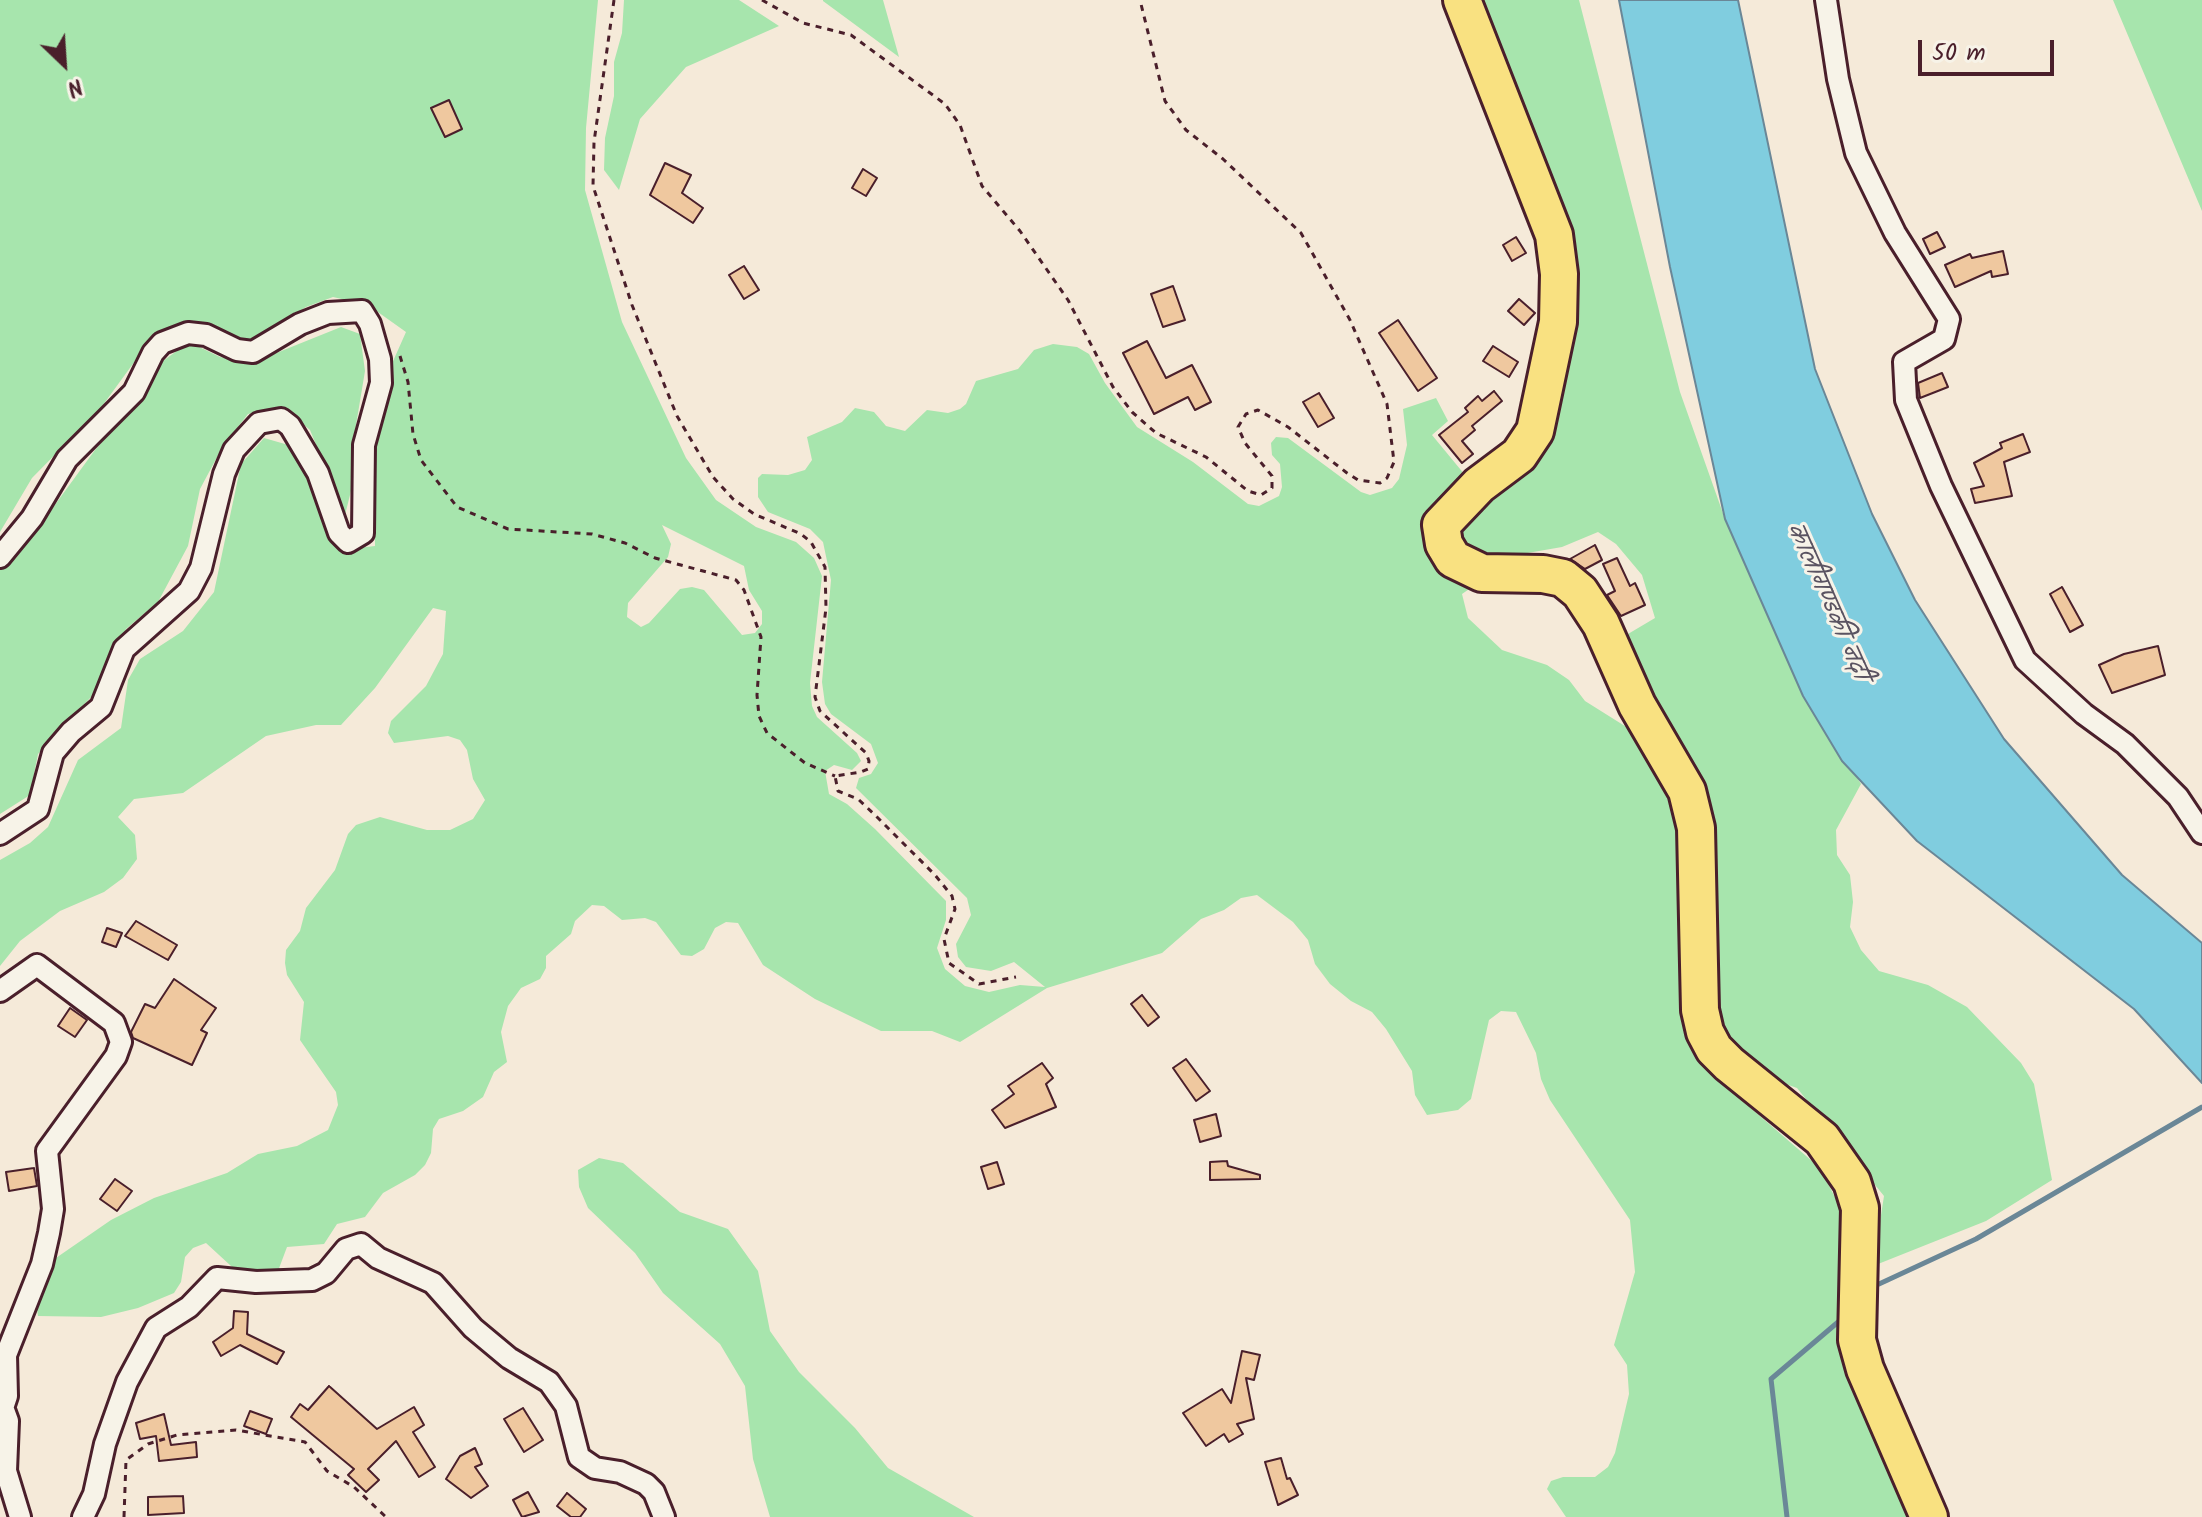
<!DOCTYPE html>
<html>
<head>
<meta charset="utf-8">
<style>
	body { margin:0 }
	#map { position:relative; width:2202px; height:1517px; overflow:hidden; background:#f5ead9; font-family:Kalam,sans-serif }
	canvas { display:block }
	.north { position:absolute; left:24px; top:24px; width:80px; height:80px; -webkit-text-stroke:6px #f7f3e8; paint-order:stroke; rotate:155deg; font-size:22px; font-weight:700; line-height:32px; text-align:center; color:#4a1f2b }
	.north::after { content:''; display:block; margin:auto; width:28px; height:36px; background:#4a1f2b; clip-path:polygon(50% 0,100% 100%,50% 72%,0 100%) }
	.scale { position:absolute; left:1918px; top:40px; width:136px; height:36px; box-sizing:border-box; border:4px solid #4a1f2b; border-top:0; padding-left:10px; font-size:24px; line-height:28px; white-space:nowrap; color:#4a1f2b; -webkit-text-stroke:6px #f7f3e8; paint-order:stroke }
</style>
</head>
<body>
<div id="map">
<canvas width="2202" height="1517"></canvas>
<div class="north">N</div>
<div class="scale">50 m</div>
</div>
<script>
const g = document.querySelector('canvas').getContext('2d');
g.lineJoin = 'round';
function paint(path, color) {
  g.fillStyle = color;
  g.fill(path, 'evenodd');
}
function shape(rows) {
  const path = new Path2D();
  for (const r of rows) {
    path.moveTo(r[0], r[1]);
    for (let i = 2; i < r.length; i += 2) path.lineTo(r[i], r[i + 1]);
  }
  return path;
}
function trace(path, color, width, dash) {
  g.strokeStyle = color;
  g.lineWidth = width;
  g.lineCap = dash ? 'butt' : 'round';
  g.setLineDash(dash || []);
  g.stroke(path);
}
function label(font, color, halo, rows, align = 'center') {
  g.font = font + ' Kalam,"Playpen Sans Deva",sans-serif';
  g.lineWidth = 6;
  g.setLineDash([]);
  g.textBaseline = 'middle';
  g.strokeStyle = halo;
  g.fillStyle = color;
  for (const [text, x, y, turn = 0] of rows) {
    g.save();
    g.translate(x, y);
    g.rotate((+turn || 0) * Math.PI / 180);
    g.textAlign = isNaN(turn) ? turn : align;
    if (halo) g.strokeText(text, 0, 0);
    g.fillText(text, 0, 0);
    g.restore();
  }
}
paint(shape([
	[0,0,598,0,586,128,585,190,622,322,686,458,716,500,756,527,796,542,814,558,822,576,810,683,812,706,817,717,857,753,861,761,852,770,834,765,825,771,829,794,847,804,875,829,946,901,946,920,937,948,945,969,965,986,989,992,1020,985,1045,987,1014,962,991,971,966,967,958,957,956,944,971,915,967,898,856,788,859,778,871,774,878,763,871,744,831,714,825,704,822,682,831,580,823,542,810,529,768,512,758,497,758,478,762,474,788,475,805,470,812,460,807,437,842,422,855,408,874,412,886,426,905,431,927,410,948,413,960,409,966,404,976,381,1018,369,1034,350,1053,344,1077,347,1089,354,1105,383,1137,427,1193,462,1248,504,1259,506,1279,496,1282,487,1280,464,1272,455,1271,443,1276,437,1288,438,1361,492,1370,495,1392,488,1399,479,1407,445,1403,409,1436,398,1448,421,1432,435,1465,475,1433,514,1475,585,1462,594,1468,618,1502,650,1547,665,1569,680,1585,701,1628,728,1656,759,1678,796,1702,1050,1753,1110,1820,1168,1841,1209,1913,1517,1566,1517,1547,1489,1551,1481,1563,1477,1595,1477,1608,1467,1615,1453,1629,1394,1627,1365,1614,1345,1635,1272,1630,1220,1550,1100,1541,1079,1536,1053,1516,1012,1501,1011,1489,1020,1471,1099,1458,1110,1427,1115,1415,1095,1412,1071,1386,1029,1372,1012,1351,1001,1330,984,1315,964,1308,940,1293,922,1257,895,1241,898,1224,910,1201,919,1162,953,1047,988,960,1042,932,1031,881,1031,815,999,763,965,738,923,726,922,715,928,704,949,692,956,681,955,656,922,645,918,622,920,604,906,592,905,575,921,571,934,546,956,546,968,540,979,521,988,508,1006,501,1032,507,1062,494,1072,483,1097,463,1111,439,1119,433,1129,431,1153,425,1165,415,1175,383,1193,365,1217,337,1224,324,1244,287,1247,278,1271,269,1280,243,1277,206,1243,193,1248,185,1257,181,1282,174,1293,138,1308,101,1317,38,1316,36,1303,24,1280,111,1220,154,1198,227,1173,258,1154,297,1146,328,1130,338,1105,336,1092,300,1040,304,1002,287,975,285,963,286,950,300,931,306,908,335,870,348,834,356,825,380,817,427,830,450,830,473,819,485,800,473,779,467,750,460,740,448,736,394,743,388,733,391,721,426,686,443,654,446,611,433,608,375,688,341,725,316,725,266,736,183,793,134,799,118,817,135,835,137,859,123,878,104,892,60,911,20,941,0,966,0,860,30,843,48,827,78,760,121,728,128,680,140,659,183,631,214,592,241,464,264,438,292,446,340,550,375,546,375,452,384,414,386,377,406,332,368,305,333,297,306,307,249,344,191,324,154,335,100,409,32,478,0,532],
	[662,525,744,566,749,590,762,611,762,624,755,633,742,635,704,590,692,587,680,589,649,623,641,627,627,617,628,603,668,557,671,544],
	[624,0,739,0,779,26,686,67,640,119,619,190,604,170,605,138,614,96,614,62,622,33],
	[823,0,883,0,899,57,823,1],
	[1478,0,1579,0,1680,392,1725,519,1803,695,1861,784,1836,830,1837,855,1850,875,1853,902,1850,927,1861,950,1879,971,1928,985,1967,1007,2021,1063,2034,1084,2052,1180,1986,1221,1873,1266,1884,1196,1797,1088,1766,1077,1732,1052,1714,1022,1702,801,1630,665,1628,634,1655,618,1642,575,1616,544,1598,532,1562,547,1493,559,1457,540,1453,521,1530,452,1568,328],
	[2113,0,2202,0,2202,211],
	[341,327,360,334,365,371,355,431,352,487,345,515,310,430,283,407,248,414,223,446,200,489,188,546,158,602,126,629,92,696,38,754,30,795,0,814,0,568,16,558,95,450,131,409,163,361,189,342,220,357,254,362],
	[599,1158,623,1163,680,1212,728,1229,758,1271,770,1331,799,1372,855,1428,888,1468,974,1517,770,1517,753,1459,745,1386,720,1344,663,1293,635,1253,588,1208,579,1187,578,1170]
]), '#a7e5ad');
const water = shape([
	[1619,0,1738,0,1815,369,1872,514,1915,600,2004,739,2122,875,2202,943,2202,1083,2134,1009,1917,841,1842,761,1803,696,1725,519,1670,267,1619,0]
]);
paint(water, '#80cddf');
trace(water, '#6a8797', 2);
trace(shape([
	[1879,1284,1976,1239,2202,1107],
	[1787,1517,1771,1379,1844,1317]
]), '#6a8797', 5);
const building = shape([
	[449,100,462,129,445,137,431,108,449,100],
	[665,163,691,175,682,193,703,208,693,223,650,195,665,163],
	[863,169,877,178,866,196,852,188,863,169],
	[1937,232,1945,247,1930,254,1923,239,1937,232],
	[1516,237,1526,253,1512,261,1503,245,1516,237],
	[2003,251,2008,274,1992,277,1991,271,1955,287,1945,265,1970,254,1972,258,2003,251],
	[744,266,759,290,744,299,729,275,744,266],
	[1173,286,1185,320,1163,327,1151,294,1173,286],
	[1519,299,1535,313,1524,325,1508,311,1519,299],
	[1398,320,1437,378,1418,391,1379,333,1398,320],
	[1147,341,1166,378,1192,365,1211,402,1195,410,1188,397,1154,414,1123,353,1147,341],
	[1493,346,1518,362,1509,377,1483,361,1493,346],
	[1942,373,1948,387,1920,398,1918,383,1942,373],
	[1494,391,1502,401,1472,426,1475,430,1462,441,1473,454,1462,463,1439,435,1468,412,1465,408,1478,396,1482,401,1494,391],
	[1319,393,1334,418,1318,427,1303,402,1319,393],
	[2023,434,2030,452,2004,462,2012,496,1975,503,1971,489,1984,486,1974,463,2002,448,2000,443,2023,434],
	[1595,545,1602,560,1585,569,1570,559,1595,545],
	[1617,558,1630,586,1635,583,1645,605,1621,616,1607,595,1615,591,1603,564,1617,558],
	[2062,587,2083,625,2070,632,2050,594,2062,587],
	[2158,646,2165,675,2112,693,2099,665,2124,654,2158,646],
	[136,921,177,945,168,960,125,936,136,921],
	[107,928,122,933,116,947,102,942,107,928],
	[174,979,216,1008,201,1030,207,1033,192,1065,133,1038,131,1032,145,1004,155,1008,174,979],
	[1142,995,1159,1017,1148,1026,1131,1004,1142,995],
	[70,1008,87,1020,75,1037,58,1026,70,1008],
	[1186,1059,1210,1091,1196,1101,1173,1068,1186,1059],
	[1042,1063,1053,1078,1046,1084,1056,1107,1005,1128,992,1110,1014,1094,1008,1086,1042,1063],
	[1216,1114,1221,1136,1200,1142,1194,1120,1216,1114],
	[1227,1161,1228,1166,1260,1175,1260,1179,1210,1180,1210,1162,1227,1161],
	[997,1162,1004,1184,988,1189,981,1167,997,1162],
	[34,1168,37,1186,9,1191,6,1172,34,1168],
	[115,1179,132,1191,117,1211,100,1199,115,1179],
	[234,1311,248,1312,247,1334,284,1352,277,1364,240,1345,221,1356,213,1342,233,1328,234,1311],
	[1242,1351,1260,1355,1254,1380,1246,1378,1254,1419,1237,1424,1243,1434,1229,1442,1224,1434,1206,1446,1183,1413,1222,1389,1231,1403,1242,1351],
	[329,1386,377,1429,414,1407,424,1425,413,1432,435,1467,419,1477,396,1441,368,1469,379,1480,366,1492,348,1475,354,1469,291,1417,300,1404,308,1410,329,1386],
	[523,1408,543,1440,524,1452,504,1419,523,1408],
	[250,1411,272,1419,266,1434,244,1426,250,1411],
	[164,1414,171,1445,196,1442,197,1457,159,1461,156,1436,140,1439,136,1423,164,1414],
	[475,1448,482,1464,475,1467,488,1486,471,1498,446,1479,460,1456,475,1448],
	[1281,1458,1287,1479,1290,1478,1298,1495,1278,1505,1265,1462,1281,1458],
	[528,1492,539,1512,522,1517,513,1500,528,1492],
	[567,1493,586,1509,580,1517,571,1517,557,1506,567,1493],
	[183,1496,184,1513,148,1515,148,1497,183,1496]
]);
paint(building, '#efc89f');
trace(building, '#4a1f2b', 2);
const street = shape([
	[1826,0,1838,79,1856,153,1895,233,1949,319,1944,339,1904,362,1906,400,1941,486,2025,660,2084,714,2125,744,2178,797,2202,833],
	[0,557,32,518,67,459,134,392,153,353,162,343,188,333,206,335,237,350,253,352,300,324,328,313,362,311,370,324,380,359,381,383,364,445,363,533,348,542,339,533,318,473,290,426,281,419,259,423,234,450,224,474,201,568,189,591,124,649,101,707,71,732,53,753,38,809,0,834],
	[0,991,37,965,114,1023,121,1042,116,1056,47,1151,53,1209,49,1233,42,1264,6,1355,7,1396,0,1417],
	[4,1410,8,1421,6,1471,20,1517],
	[83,1517,94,1494,105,1444,127,1382,156,1328,189,1307,217,1278,256,1282,312,1280,326,1273,346,1249,361,1244,378,1258,433,1283,473,1328,509,1358,549,1382,566,1406,579,1457,595,1468,620,1472,646,1484,654,1492,664,1517]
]);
const highway = shape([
	[1462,0,1554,235,1559,274,1558,322,1535,431,1519,455,1479,485,1441,525,1444,544,1453,559,1482,573,1543,574,1563,578,1580,592,1601,624,1637,705,1687,791,1696,828,1700,1010,1705,1032,1714,1049,1729,1064,1822,1139,1852,1182,1860,1208,1857,1340,1865,1369,1929,1517]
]);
trace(street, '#4a1f2b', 26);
trace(highway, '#4a1f2b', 42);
trace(shape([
	[614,0,594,142,593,186,632,305,677,416,713,477,733,499,754,514,801,534,811,542,825,567,826,608,815,697,820,711,866,753,869,761,868,769,861,772,835,776,838,791,858,799,876,816,935,875,952,896,955,909,944,939,949,963,979,984,1016,977],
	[762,0,803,23,851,35,945,104,960,125,982,186,1020,231,1068,300,1113,387,1132,412,1156,433,1206,457,1248,491,1261,495,1272,488,1272,476,1245,443,1238,427,1246,414,1258,410,1288,427,1347,473,1358,480,1380,483,1387,478,1394,462,1387,404,1350,320,1301,233,1223,159,1186,130,1165,101,1140,0],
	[400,356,408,382,413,434,421,460,457,507,508,529,592,534,625,543,655,558,736,580,744,590,761,637,757,695,759,716,767,733,805,763,835,776],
	[124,1517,126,1460,148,1444,177,1435,236,1430,305,1442,327,1471,354,1487,386,1517]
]), '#4a1f2b', 3, [6, 6]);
trace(street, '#f7f3e8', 20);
trace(highway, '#f9e181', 36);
label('italic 26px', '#5a5361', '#f7f3e8', [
	["कालीगण्डकी नदी",1825,602,66]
]);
</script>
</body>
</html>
